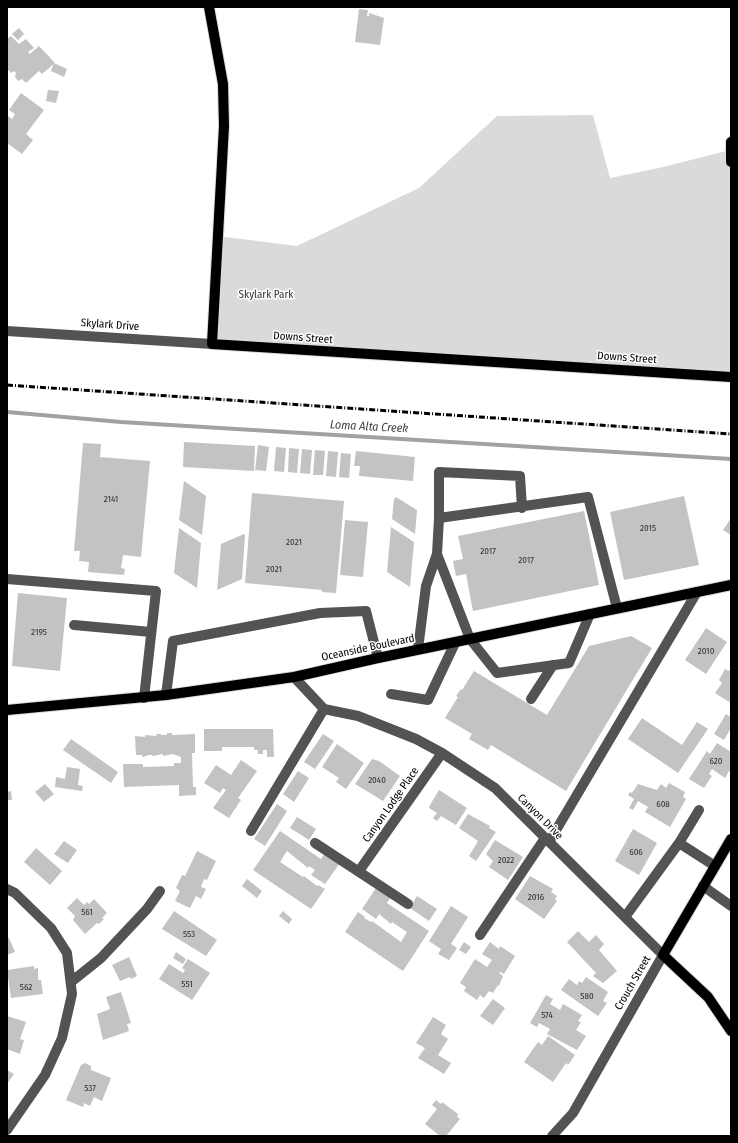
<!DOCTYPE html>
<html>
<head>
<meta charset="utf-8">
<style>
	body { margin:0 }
	#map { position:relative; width:738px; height:1143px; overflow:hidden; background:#fff; font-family:"Fira Sans Condensed",sans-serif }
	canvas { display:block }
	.frame { position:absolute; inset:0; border:8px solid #000; pointer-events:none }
</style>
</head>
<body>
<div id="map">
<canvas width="738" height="1143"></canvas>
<div class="frame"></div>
</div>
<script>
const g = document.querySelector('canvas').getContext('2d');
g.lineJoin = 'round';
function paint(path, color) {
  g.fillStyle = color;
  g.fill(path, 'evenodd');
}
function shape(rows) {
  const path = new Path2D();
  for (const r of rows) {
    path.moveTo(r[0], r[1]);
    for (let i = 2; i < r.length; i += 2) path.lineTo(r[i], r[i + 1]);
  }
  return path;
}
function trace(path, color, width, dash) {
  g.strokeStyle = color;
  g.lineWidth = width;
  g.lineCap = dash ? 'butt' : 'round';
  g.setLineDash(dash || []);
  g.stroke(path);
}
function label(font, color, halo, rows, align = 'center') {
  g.font = font + ' "Fira Sans Condensed",sans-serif';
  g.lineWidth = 3;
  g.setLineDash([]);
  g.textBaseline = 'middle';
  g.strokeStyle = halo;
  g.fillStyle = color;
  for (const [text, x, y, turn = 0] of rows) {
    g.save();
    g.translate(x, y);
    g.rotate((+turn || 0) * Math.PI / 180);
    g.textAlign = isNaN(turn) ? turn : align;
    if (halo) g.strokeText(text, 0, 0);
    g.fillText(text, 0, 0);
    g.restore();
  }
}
paint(shape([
	[593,115,610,178,659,168,730,150,731,377,212,344,218,236,297,246,419,188,497,116]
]), '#dadada');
trace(shape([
	[7,412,121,422,731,459]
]), '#a1a1a1', 4);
paint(shape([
	[359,9,368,10,367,16,369,16,369,13,384,18,380,45,355,42],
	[19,28,24,34,18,40,12,34],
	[11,36,19,44,26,39,34,48,28,52,30,54,39,46,55,63,42,74,39,71,26,83,22,79,18,81,15,77,16,73,14,71,11,73,9,70,7,72,7,39],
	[54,63,67,69,64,77,51,71],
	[48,90,59,91,56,103,46,101],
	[21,93,44,110,26,134,33,140,22,154,7,143,7,115,12,119,15,114,9,110],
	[184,442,255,446,254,471,183,467],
	[83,443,101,444,100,457,150,461,141,557,123,555,121,568,125,569,124,575,88,572,89,562,79,561,80,551,74,551],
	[258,445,269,447,266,471,255,470],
	[276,447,286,448,284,472,274,471],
	[289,448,299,449,297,473,288,472],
	[302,449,312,450,310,474,300,473],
	[315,450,325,451,323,475,313,475],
	[328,451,338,452,336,477,326,476],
	[356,451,415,457,413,481,359,476,360,466,354,466],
	[341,453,351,454,349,478,339,477],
	[184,481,206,496,202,535,179,520],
	[252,493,344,501,336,593,322,592,322,590,245,583],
	[684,496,699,565,624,580,610,512],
	[396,497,417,510,415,534,392,519,394,499],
	[584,511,599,585,473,611,466,574,456,576,453,561,463,559,458,536],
	[731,518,731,535,723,530],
	[345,520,368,522,363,577,340,575],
	[391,527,414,542,410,587,387,572],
	[179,528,201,543,197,588,174,573],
	[244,534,245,535,242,579,217,590,221,544],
	[18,593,67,598,60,671,12,666],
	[706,628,727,642,706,674,685,660],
	[631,636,652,648,566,791,491,745,488,750,469,739,472,734,445,718,458,697,456,696,461,689,462,690,474,671,547,715,589,646],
	[725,669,729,671,731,669,731,698,729,702,715,693,722,683,719,680],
	[726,714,731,717,731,728,724,740,714,734],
	[642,718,682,745,697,722,708,729,678,773,628,739],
	[204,729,273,729,274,757,267,757,267,750,263,750,263,754,258,754,258,750,254,750,254,747,222,747,222,751,204,751],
	[167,733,172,733,172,735,195,734,195,753,192,753,193,787,196,787,196,795,179,796,179,785,124,787,123,764,143,764,143,767,174,766,174,763,181,763,181,757,173,754,163,756,163,754,153,756,152,755,147,755,147,756,142,757,142,755,136,755,135,736,145,737,145,735,157,736,156,734,161,734,161,735,167,735],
	[323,734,334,741,315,769,304,762],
	[71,739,118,772,111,783,63,750],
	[717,743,731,752,731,772,729,771,725,778,712,769,709,774,712,776,704,788,689,779,707,751,710,754],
	[337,744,364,763,346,789,336,782,339,778,322,767],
	[372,759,379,761,400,776,383,801,355,784],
	[241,760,257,771,238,798,241,800,229,818,213,808,226,790,223,788,220,793,204,783,216,765,231,775],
	[67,767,80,769,78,785,83,786,82,791,55,787,56,777,65,779],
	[298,771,309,778,294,802,283,794],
	[669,783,685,792,683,797,686,799,670,827,645,812,648,807,638,801,633,810,629,808,634,799,628,795,630,792,632,793,638,784,657,790,661,784,666,788],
	[45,784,54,794,44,802,35,792],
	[439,790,467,808,456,825,441,816,437,821,433,818,437,813,429,808,430,805],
	[11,791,12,800,7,800,7,792],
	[277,804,287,811,265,846,254,839],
	[468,814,490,826,489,828,496,832,476,861,469,856,478,841,459,828],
	[297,817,316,829,309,840,290,828],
	[633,829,657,843,639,875,615,861],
	[280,831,321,859,325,853,340,863,325,884,311,875,315,870,309,866,308,868,287,851,280,862,303,877,304,876,317,886,318,885,325,889,311,909,253,870],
	[495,840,523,857,508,880,489,867,493,861,486,854],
	[64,841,77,850,68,863,54,854],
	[36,848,62,871,50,885,24,862],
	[197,851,216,861,207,880,204,879,201,887,206,889,201,899,196,896,190,908,175,901,180,891,176,888,182,875,185,876],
	[530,876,553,889,551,892,557,896,555,899,557,901,544,919,515,899],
	[247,879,262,891,257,898,242,886],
	[376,888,390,898,387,903,429,931,403,971,345,932,358,912,365,917,364,918,371,922,372,921,401,942,407,932,392,922,391,924,379,914,376,919,362,909],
	[417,896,437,909,429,921,410,908],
	[77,898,84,905,87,902,89,904,94,899,107,913,102,918,104,919,99,924,97,923,85,934,73,920,75,916,67,908],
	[451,906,468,917,451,944,457,948,449,960,438,954,441,949,429,941],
	[174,911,217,940,206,956,162,929],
	[283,911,292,919,289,924,279,916],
	[578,931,589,942,596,935,604,944,599,950,617,971,603,983,593,976,596,973,567,942],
	[7,938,9,938,15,952,7,955],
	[464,942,471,947,466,954,459,950],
	[490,942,499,949,500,946,515,956,504,974,500,972,499,973,503,976,499,986,498,985,493,993,489,991,484,998,480,995,477,1000,464,991,466,987,460,983,475,959,487,967,492,960,482,954],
	[176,952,186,959,183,964,173,958],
	[129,957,137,976,131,979,130,977,120,981,112,965],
	[188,959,210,973,192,1000,159,979,169,964,183,973,185,970,182,968],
	[34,966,34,969,38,968,38,980,41,980,43,994,11,998,7,970],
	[586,977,608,992,603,1001,607,1003,598,1016,561,990,569,979,577,985,579,981,582,983],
	[121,992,131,1023,127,1024,129,1031,103,1040,97,1014,110,1009,106,997],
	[546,995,553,999,550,1004,560,1010,563,1004,582,1015,578,1021,581,1022,576,1030,586,1036,577,1050,547,1034,550,1029,539,1023,537,1027,530,1023],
	[493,999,505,1008,493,1025,480,1016],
	[7,1016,26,1022,20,1039,24,1040,20,1054,7,1049],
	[433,1017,446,1025,441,1034,448,1039,438,1055,451,1063,444,1074,418,1058,425,1048,416,1043],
	[548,1036,575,1055,568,1065,566,1063,553,1082,524,1062,538,1042,542,1045],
	[85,1063,91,1066,91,1070,111,1078,102,1101,94,1097,90,1106,84,1103,83,1107,66,1100,81,1065],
	[7,1070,14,1074,7,1084],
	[436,1100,441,1104,442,1102,458,1114,457,1117,460,1119,446,1136,440,1136,425,1124,437,1109,432,1105]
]), '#c3c3c3');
const major = shape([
	[209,7,223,84,224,126,212,344,731,377],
	[731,142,731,162],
	[7,710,166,695,294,677,378,658,731,585],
	[731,839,663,955,708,997,731,1031]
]);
trace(major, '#dbdbdb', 12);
trace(shape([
	[7,331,212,344],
	[439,518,439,472,520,476,522,508],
	[437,554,470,639,497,673,569,663,590,614],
	[7,579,156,591,144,698],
	[74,625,151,632],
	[418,649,426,586,437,554,439,518,588,497,617,608],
	[294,677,324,709,358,716,416,739,442,753,495,788,663,955,573,1113,552,1136],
	[391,694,428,700,455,643],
	[166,695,173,641,320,613,366,611,378,658],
	[531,699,553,665],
	[251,831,324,709],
	[549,842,697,592],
	[315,843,408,904],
	[679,843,699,810],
	[359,871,442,753],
	[703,886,731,906],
	[7,889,15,893,51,928,67,953,72,994,62,1038,45,1075,7,1130],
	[625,917,679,843,715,866],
	[480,935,545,838],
	[71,982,101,958,147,909,160,891]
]), '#535353', 10);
trace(major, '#000', 10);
trace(shape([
	[7,385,731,434]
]), '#000', 3, [6, 2, 1, 2]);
label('9px', '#313131', null, [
	["2141",111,499],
	["2015",648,528],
	["2021",294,542],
	["2017",488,551],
	["2017",526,560],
	["2021",274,569],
	["2195",39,632],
	["2010",706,651],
	["620",716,761],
	["2040",377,780],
	["608",663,804],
	["606",636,852],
	["2022",506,860],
	["2016",536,897],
	["561",87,912],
	["553",189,934],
	["551",187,984],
	["562",26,987],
	["580",587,996],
	["574",547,1015],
	["537",90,1088]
]);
label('11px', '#313131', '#fff', [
	["Skylark Park",266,295]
]);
label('11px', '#000', '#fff', [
	["Skylark Drive",110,325,4],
	["Downs Street",303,338,4],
	["Downs Street",627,358,4],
	["Oceanside Boulevard",368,648,-12],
	["Canyon Lodge Place",391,805,-55],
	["Canyon Drive",540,817,45],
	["Crouch Street",633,983,-60]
]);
label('italic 12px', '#424242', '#fff', [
	["Loma Alta Creek",369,427,3]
]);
</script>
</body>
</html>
